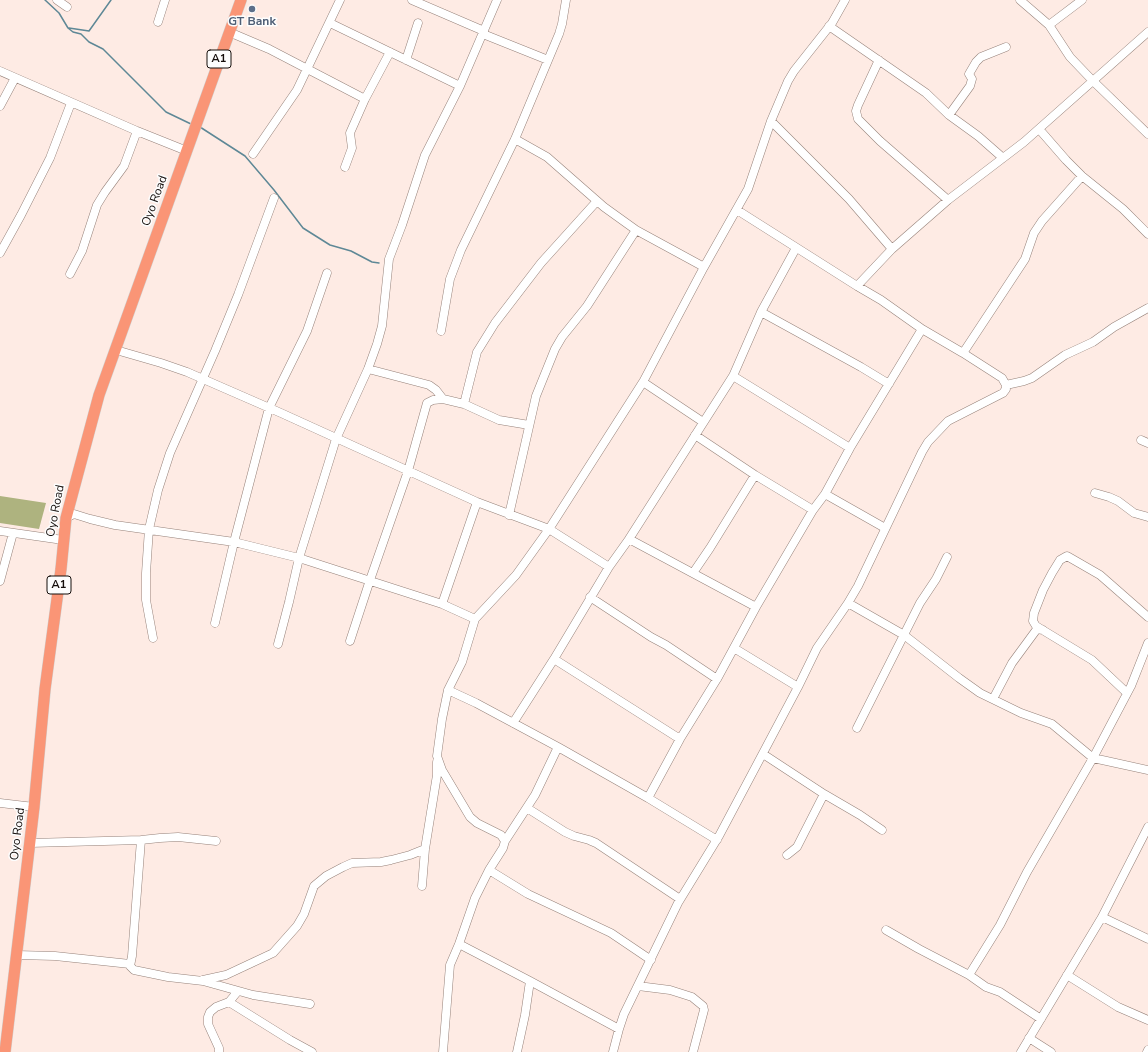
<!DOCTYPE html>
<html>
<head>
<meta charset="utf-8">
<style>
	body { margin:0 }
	canvas { display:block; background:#feebe4 }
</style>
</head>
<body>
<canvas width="1148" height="1052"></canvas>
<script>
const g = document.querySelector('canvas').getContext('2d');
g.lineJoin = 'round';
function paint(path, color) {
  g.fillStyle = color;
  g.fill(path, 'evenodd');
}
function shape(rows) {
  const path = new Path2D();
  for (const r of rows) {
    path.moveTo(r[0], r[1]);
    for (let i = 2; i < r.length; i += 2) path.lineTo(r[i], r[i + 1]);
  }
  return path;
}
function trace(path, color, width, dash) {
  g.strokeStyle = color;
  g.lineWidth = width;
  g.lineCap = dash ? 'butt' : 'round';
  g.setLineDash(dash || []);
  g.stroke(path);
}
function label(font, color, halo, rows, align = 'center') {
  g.font = font + ' "Nunito Sans",sans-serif';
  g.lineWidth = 3;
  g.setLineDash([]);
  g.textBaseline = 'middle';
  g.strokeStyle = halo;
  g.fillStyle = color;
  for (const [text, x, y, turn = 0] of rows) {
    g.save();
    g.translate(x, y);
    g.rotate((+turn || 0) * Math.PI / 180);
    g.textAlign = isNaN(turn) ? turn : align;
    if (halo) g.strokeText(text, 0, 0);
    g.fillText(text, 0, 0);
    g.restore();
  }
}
paint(shape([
	[0,496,46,503,39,529,0,523]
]), '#aeb37f');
trace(shape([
	[45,0,59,13,68,28,73,32,81,34,89,42,103,49,166,112,191,124],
	[69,28,89,31,111,0],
	[200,127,245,156,274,190,303,228,330,245,351,251,372,262,379,263]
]), '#5e8896', 1.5);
const minor = shape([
	[57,0,67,7],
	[412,0,484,31],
	[1020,0,1049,25,1070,57,1092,80,1148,134],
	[158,22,165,0],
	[330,23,460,86],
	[1049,25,1082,0],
	[829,26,926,93,949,115,978,136,1003,158],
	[229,32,269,49,365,99],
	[483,34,548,60],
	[406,60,418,23],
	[879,60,858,105,856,111,858,119,880,141,948,200],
	[0,71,137,131,187,151],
	[0,106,15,78],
	[949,115,970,86,972,79,969,74,976,62,981,57,1006,47],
	[771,121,849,199,892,249],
	[1039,129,1066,160,1082,176,1123,209,1148,234],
	[515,139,547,157,604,207,636,230,704,267],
	[253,154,297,90,340,0],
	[345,167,352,148,350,133,365,99,390,52],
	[0,253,21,215,50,158,71,103],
	[70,274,82,251,97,205,105,192,124,166,137,131],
	[857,286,892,249,948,200,1024,142,1148,32],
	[761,312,861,367,889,384],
	[441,331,450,279,461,250,515,139,559,34,562,24,566,0],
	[116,350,161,363,187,372,281,413,477,502,549,529,609,567],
	[963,353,1025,259,1034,233,1042,221,1082,176],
	[368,369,429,385,436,390,443,399],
	[733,376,850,448],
	[643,382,703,422],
	[1006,385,1024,381,1032,378,1065,355,1093,342,1114,327,1148,308],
	[464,404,477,352,495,323,541,263,597,201],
	[695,435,755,475,813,510],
	[1141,440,1148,443],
	[1095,493,1109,497,1118,501,1134,513,1148,517],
	[825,494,885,528],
	[509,515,536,396,555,349,562,337,587,306,636,230],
	[66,518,74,514,90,519,115,525,234,542,299,558,442,604,475,619],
	[0,531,63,540],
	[629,539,756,607],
	[693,573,710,548,755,475],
	[0,581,13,533],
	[590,597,651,637,666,645,717,679],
	[848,603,904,635,959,678,980,693,1021,713,1052,724,1093,758,1148,770],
	[442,604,477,502],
	[215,623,234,542,269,408,307,331,327,273],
	[153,638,146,600,146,573,149,529,158,490,170,453,215,351,238,295,274,198],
	[350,641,370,580,408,471,427,403,433,400,443,399,464,404,499,420,529,425],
	[278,644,289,602,299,558,336,439,368,369,377,344,382,326,389,259,402,225,425,155,460,86,497,0],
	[734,648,798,687],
	[554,659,680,739],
	[448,690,476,703,558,747,648,798,717,840],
	[1127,693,1092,660,1036,626,1033,621,1034,613,1043,590,1052,573,1060,560,1067,556,1100,575,1148,617],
	[993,699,1012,663,1037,629,1043,630],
	[513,723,554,659,609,567,629,539,733,376,761,312,796,248],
	[857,728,920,603,936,579,947,557],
	[763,754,824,794,860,815,882,830],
	[648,798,680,739,717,679,756,607,813,510,825,494,850,448,922,329],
	[0,803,34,807],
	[527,808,565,832,574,836,589,840,596,843,680,899],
	[141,840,132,956,130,966,134,970,168,977,203,981,253,995,310,1004],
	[505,841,535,795,558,747],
	[30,843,141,840,160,838,178,837,216,841],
	[787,855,797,847,824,794],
	[489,870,528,894,611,933,651,960],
	[422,886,425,849,437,775,437,762],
	[1102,917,1148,939],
	[886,930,919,949,969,975,986,987,1000,992,1041,1019],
	[459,944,530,981,619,1029],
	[17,955,55,956,130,964],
	[969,975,1000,925,1027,872,1093,758,1131,686,1148,643],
	[1067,975,1118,1007,1148,1020],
	[203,980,226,975,273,953,297,926,304,914,314,886,326,876,343,867,352,863,381,862,391,860,410,855,425,849],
	[638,986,670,990,692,997,703,1006,704,1010,693,1052],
	[229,1002,290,1040,312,1052],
	[1029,1038,1051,1052],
	[219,1052,219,1048,208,1024,208,1017,210,1012,216,1007,229,1002,238,991],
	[443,1052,450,965,459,944,475,898,489,870,503,848,505,841,501,835,477,823,470,817,442,770,437,756,442,719,448,690,462,662,475,619,516,575,549,529,643,382,704,267,748,189,771,121,788,81,794,71,832,23,845,0],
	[517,1052,525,1015,530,981],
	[613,1052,619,1029,624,1014,678,903,719,836,798,687,817,648,848,603,858,586,922,452,928,442,948,421,1003,393,1006,389,1006,385,1002,378,963,353,922,329,881,300,857,286,737,210],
	[1021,1052,1102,917,1148,827],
	[1147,1052,1148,1050]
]);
const highway = shape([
	[5,1052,34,807,45,689,61,569,66,518,99,395,241,0]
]);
trace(minor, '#96827a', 9);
trace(highway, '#d0cfce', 12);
trace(minor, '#fff', 8);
trace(highway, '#fa9576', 11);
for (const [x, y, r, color] of [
	[252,9,4,"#5c6f8a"]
]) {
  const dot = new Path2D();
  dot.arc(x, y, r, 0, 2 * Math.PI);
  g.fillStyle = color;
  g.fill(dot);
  trace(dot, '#fdfdfd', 1.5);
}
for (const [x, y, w] of [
	[219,59,24],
	[59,585,24]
]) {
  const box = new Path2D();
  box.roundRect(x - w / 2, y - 9, w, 18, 3);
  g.fillStyle = '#fdfdfd';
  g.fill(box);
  trace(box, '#150e0b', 1);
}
label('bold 11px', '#150e0b', null, [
	["A1",219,59],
	["A1",59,585]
]);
label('bold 12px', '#4e5e75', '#fdfdfd', [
	["GT Bank",252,22]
]);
label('12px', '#150e0b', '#fdfdfd', [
	["Oyo Road",155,201,-70],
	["Oyo Road",56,511,-79],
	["Oyo Road",18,834,-83]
]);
</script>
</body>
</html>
